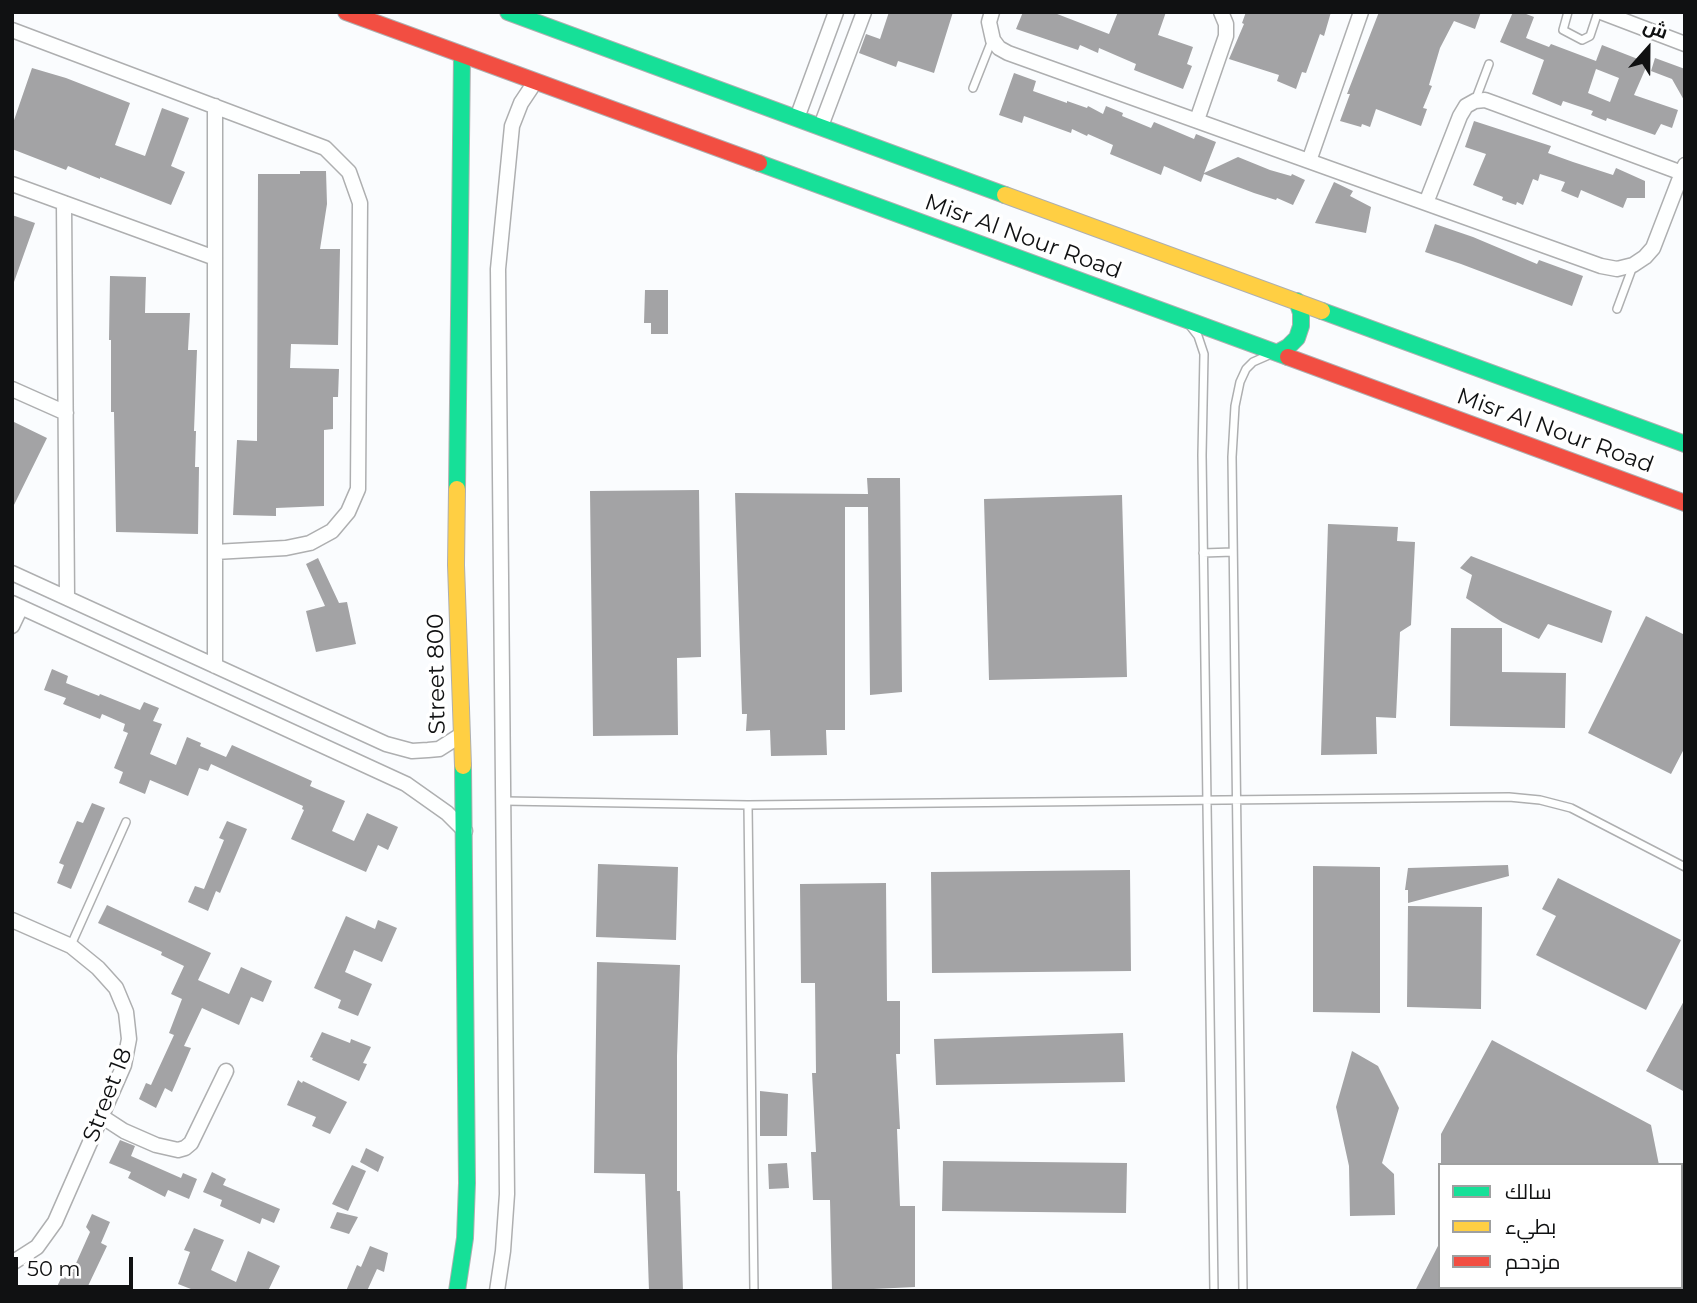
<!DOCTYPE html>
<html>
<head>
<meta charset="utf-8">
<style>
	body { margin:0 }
	#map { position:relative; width:1697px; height:1303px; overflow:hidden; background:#fafcfe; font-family:Montserrat,Cairo,sans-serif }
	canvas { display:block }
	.frame { position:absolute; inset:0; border:14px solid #101112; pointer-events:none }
	.legend { position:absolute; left:1438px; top:1163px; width:245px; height:126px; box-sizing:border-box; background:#fff; border:2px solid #9fa0a0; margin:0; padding:9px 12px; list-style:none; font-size:21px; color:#101112 }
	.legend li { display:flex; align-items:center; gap:14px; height:35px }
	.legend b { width:35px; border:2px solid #9fa0a0 }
	.north { position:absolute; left:1613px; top:14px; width:70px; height:70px; -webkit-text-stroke:5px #fff; paint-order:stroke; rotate:21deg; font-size:19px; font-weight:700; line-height:28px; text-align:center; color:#101112 }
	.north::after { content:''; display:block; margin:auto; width:24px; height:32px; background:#101112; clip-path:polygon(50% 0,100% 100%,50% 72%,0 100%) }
	.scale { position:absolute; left:14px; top:1257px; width:119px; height:32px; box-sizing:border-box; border:4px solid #101112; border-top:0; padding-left:9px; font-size:21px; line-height:24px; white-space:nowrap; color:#101112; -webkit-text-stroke:5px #fff; paint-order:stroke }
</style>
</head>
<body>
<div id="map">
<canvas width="1697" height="1303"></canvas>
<div class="frame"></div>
<ul class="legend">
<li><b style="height:9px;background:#16e098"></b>سالك</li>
<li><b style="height:9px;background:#ffcf43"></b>بطيء</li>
<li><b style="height:9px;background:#f24e42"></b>مزدحم</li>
</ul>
<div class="north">ش</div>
<div class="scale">50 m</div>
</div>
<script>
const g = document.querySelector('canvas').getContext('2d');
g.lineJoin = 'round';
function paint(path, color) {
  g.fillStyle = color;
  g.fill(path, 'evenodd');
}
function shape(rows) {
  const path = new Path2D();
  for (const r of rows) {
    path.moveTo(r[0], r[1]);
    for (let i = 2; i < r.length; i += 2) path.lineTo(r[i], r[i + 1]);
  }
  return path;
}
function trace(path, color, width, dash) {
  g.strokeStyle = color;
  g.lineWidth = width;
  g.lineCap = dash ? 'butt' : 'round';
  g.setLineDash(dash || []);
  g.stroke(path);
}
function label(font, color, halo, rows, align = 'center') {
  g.font = font + ' Montserrat,sans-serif';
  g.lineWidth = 7;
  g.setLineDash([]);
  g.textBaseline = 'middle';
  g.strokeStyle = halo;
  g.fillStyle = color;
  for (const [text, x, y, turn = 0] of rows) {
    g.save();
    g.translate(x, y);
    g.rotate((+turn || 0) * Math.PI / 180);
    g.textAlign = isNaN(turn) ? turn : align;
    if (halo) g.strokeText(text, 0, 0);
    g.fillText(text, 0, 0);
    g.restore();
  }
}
paint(shape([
	[889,12,953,12,934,73,898,61,896,67,859,53,866,34,880,39],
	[1023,12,1052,12,1109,34,1118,12,1166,12,1158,35,1193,47,1187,64,1192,66,1183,89,1134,70,1136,64,1099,48,1098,53,1080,45,1078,50,1016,29],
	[1246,12,1331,12,1324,36,1320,34,1306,73,1302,72,1296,89,1277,81,1279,75,1229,59,1244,24,1242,23],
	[1379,12,1481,12,1475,29,1454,21,1440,48,1429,85,1432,86,1423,108,1427,109,1421,126,1376,109,1370,127,1362,124,1361,127,1340,121,1350,94,1347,94],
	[1513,12,1521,12,1534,17,1526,38,1549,47,1551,44,1596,61,1602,45,1648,63,1634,95,1678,110,1672,128,1661,124,1655,135,1607,118,1606,121,1591,115,1593,111,1563,101,1561,106,1532,94,1544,60,1500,42],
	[1596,69,1619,78,1610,102,1588,93],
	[1655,58,1685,69,1685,102,1672,79,1651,71],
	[32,68,66,78,130,103,115,145,145,156,162,108,189,118,171,166,185,172,171,205,100,177,100,179,68,166,66,170,12,149,12,126],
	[1014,73,1036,81,1033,91,1067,103,1067,101,1087,108,1088,106,1103,114,1106,106,1123,113,1122,116,1151,128,1154,122,1194,139,1196,134,1216,142,1204,173,1238,157,1270,170,1291,176,1292,174,1305,180,1293,205,1277,198,1276,200,1254,193,1204,174,1201,182,1164,166,1161,175,1110,154,1113,145,1088,134,1087,136,1072,129,1071,133,1024,116,1022,123,999,115],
	[1474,121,1551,146,1548,153,1573,162,1613,175,1616,168,1645,181,1645,198,1627,198,1623,208,1581,190,1578,198,1561,191,1565,182,1540,174,1538,181,1533,179,1523,205,1517,202,1516,205,1502,200,1503,197,1473,185,1486,154,1465,147],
	[300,171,326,171,327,204,320,249,340,249,338,345,291,344,290,368,339,369,338,397,333,397,333,429,324,430,324,506,276,508,276,516,233,515,237,440,257,441,258,174,300,174],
	[1334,182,1353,191,1350,196,1371,207,1366,233,1315,223],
	[12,215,35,223,14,282,12,282],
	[1435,224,1473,237,1537,264,1539,260,1583,276,1572,306,1461,264,1425,252],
	[110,276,146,277,145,313,190,313,188,350,197,350,194,431,196,431,195,467,199,467,198,534,116,532,114,412,111,412,111,340,109,340],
	[645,290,668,290,668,334,651,334,651,323,644,323],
	[12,421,47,438,12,509],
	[867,478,900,478,902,692,870,695,868,507,845,507,845,730,826,730,827,755,771,756,770,730,746,731,747,714,742,714,735,493,868,494],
	[699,490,701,657,677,658,678,735,593,736,590,491],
	[1122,495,1127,677,989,680,984,499],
	[1328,524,1398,527,1397,541,1415,542,1411,625,1400,632,1396,718,1376,717,1377,754,1321,755],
	[1471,556,1612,611,1602,643,1548,624,1539,639,1502,622,1466,598,1472,575,1460,568],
	[318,558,339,603,347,602,356,644,316,652,306,611,325,606,306,564],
	[1646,616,1685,635,1685,747,1671,774,1588,733],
	[1451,628,1502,628,1502,672,1566,673,1565,728,1450,726],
	[52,669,68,676,66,683,99,696,100,694,140,710,144,702,159,708,153,721,162,724,150,754,176,765,187,737,201,743,200,746,226,757,232,745,312,781,310,786,345,801,332,831,354,841,367,813,398,827,388,850,378,845,366,872,291,839,304,810,302,809,303,806,211,764,208,771,199,768,188,796,150,780,145,794,119,783,123,772,114,768,128,733,123,731,125,724,102,714,100,719,63,704,66,698,44,690],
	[92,803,105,808,71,889,57,883,64,865,59,863,77,821,83,823],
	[227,821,247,829,220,893,216,891,208,911,188,902,195,886,204,889,224,840,219,838],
	[598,864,678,867,676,940,596,937],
	[1508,865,1509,876,1408,903,1408,890,1405,890,1408,868],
	[1313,866,1380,867,1380,1013,1313,1012],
	[1130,870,1131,971,932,973,931,872],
	[1558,878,1681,940,1646,1010,1536,955,1556,916,1542,909],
	[886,883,887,1001,900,1001,900,1054,896,1054,900,1129,897,1129,900,1206,915,1206,915,1287,832,1291,830,1200,813,1200,811,1152,816,1152,812,1073,816,1073,815,983,801,983,800,884],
	[107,905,211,953,198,980,229,994,241,967,272,981,263,1002,251,997,239,1025,202,1008,184,1046,191,1048,172,1092,165,1088,156,1108,139,1099,146,1083,151,1085,174,1035,169,1033,182,999,171,994,184,966,161,955,162,952,98,923],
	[1408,906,1482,907,1481,1009,1407,1007],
	[346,916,375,929,378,920,397,928,382,962,354,950,345,972,372,984,358,1016,338,1008,341,1000,314,988],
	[597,962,680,965,677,1056,677,1191,680,1191,683,1291,649,1291,645,1174,594,1173],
	[1685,999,1685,1092,1646,1071],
	[322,1032,350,1043,351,1039,371,1047,363,1063,367,1064,359,1081,312,1060,313,1058,310,1057],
	[1123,1033,1125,1082,936,1085,934,1039],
	[1492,1040,1651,1125,1659,1165,1441,1165,1441,1134],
	[1352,1051,1378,1066,1399,1108,1382,1163,1394,1174,1395,1215,1350,1216,1349,1166,1336,1107],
	[298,1080,302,1083,303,1081,347,1102,330,1134,312,1126,316,1117,287,1105],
	[760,1091,788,1094,787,1136,760,1136],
	[120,1140,135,1146,131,1156,181,1178,183,1173,197,1179,189,1199,168,1190,165,1197,128,1178,131,1172,109,1163],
	[366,1148,384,1157,378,1172,360,1162],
	[943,1161,1127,1163,1126,1213,942,1211],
	[787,1163,789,1188,769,1189,768,1164],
	[352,1165,366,1171,348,1211,332,1204],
	[212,1172,226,1179,223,1185,280,1209,274,1223,262,1218,260,1224,220,1206,222,1200,203,1192],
	[337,1212,358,1217,349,1234,330,1228],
	[92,1214,110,1222,101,1243,107,1246,88,1286,82,1285,96,1291,55,1291,62,1276,69,1279,90,1232,86,1227],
	[194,1228,224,1240,211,1270,236,1282,248,1251,280,1266,268,1291,196,1291,178,1284,190,1252,184,1250],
	[1440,1242,1440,1291,1415,1291],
	[370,1246,388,1253,384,1272,377,1269,367,1291,346,1291,357,1265,361,1267]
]), '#a3a3a5');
const lane = shape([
	[1568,12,1563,30,1582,40,1590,36,1598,12],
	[973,88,992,40],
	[1475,101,1489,64],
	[1617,309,1633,266],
	[1191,327,1198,336,1204,354,1202,455,1214,1291],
	[1203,553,1233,552],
	[504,801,748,805,1509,797,1540,800,1571,808,1685,867],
	[748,805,754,1291],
	[71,945,126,822],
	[1243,1291,1232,457,1235,406,1240,382,1246,369,1253,362,1269,355]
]);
const street = shape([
	[992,12,989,22,993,40,999,48,1008,53,1601,266,1617,269,1633,265,1645,257,1653,248,1685,165],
	[1601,12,1685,44],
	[12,30,325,148,349,172,360,203,358,489,348,512,332,531,310,543,286,548,215,552],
	[215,106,215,666],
	[797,118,836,12],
	[1197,120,1226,36,1226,24,1221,12],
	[821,126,864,12],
	[1309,161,1361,12],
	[12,184,215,258],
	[64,203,67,598],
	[1426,203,1460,116,1466,106,1475,101,1485,100,1496,104,1682,173],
	[12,389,66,413],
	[12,573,386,744,412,751,428,750,439,749,461,735],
	[12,603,406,784,447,813,465,831],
	[12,626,21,607],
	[12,920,71,946,98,968,116,988,126,1012,129,1039,124,1065,55,1222,37,1247,12,1263],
	[101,1116,124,1131,156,1145,178,1150,185,1148,191,1143,226,1071],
	[497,1291,503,1251,507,1194,498,269,512,126,521,103,535,82]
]);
const fast = shape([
	[508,12,1005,195],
	[759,163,1288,357],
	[1322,311,1685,444],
	[1277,353,1288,347,1297,338,1301,326,1301,313,1297,301],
	[457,489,462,55],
	[457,1291,465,1238,467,1183,463,766]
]);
const slow = shape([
	[1005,195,1322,311],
	[457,489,456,565,463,766]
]);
const jam = shape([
	[346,12,759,163],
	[1288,357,1685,503]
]);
trace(lane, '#aeafb0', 10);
trace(street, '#aeafb0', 17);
trace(fast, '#aeafb0', 18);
trace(slow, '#aeafb0', 18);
trace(jam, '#aeafb0', 18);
trace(lane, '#feffff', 7);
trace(street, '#feffff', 14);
trace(fast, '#16e098', 16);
trace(slow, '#ffcf43', 16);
trace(jam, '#f24e42', 16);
label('23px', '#101112', '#fff', [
	["Misr Al Nour Road",1023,237,20],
	["Misr Al Nour Road",1555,431,20],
	["Street 800",437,674,-91],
	["Street 18",108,1095,-69]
]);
</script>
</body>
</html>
